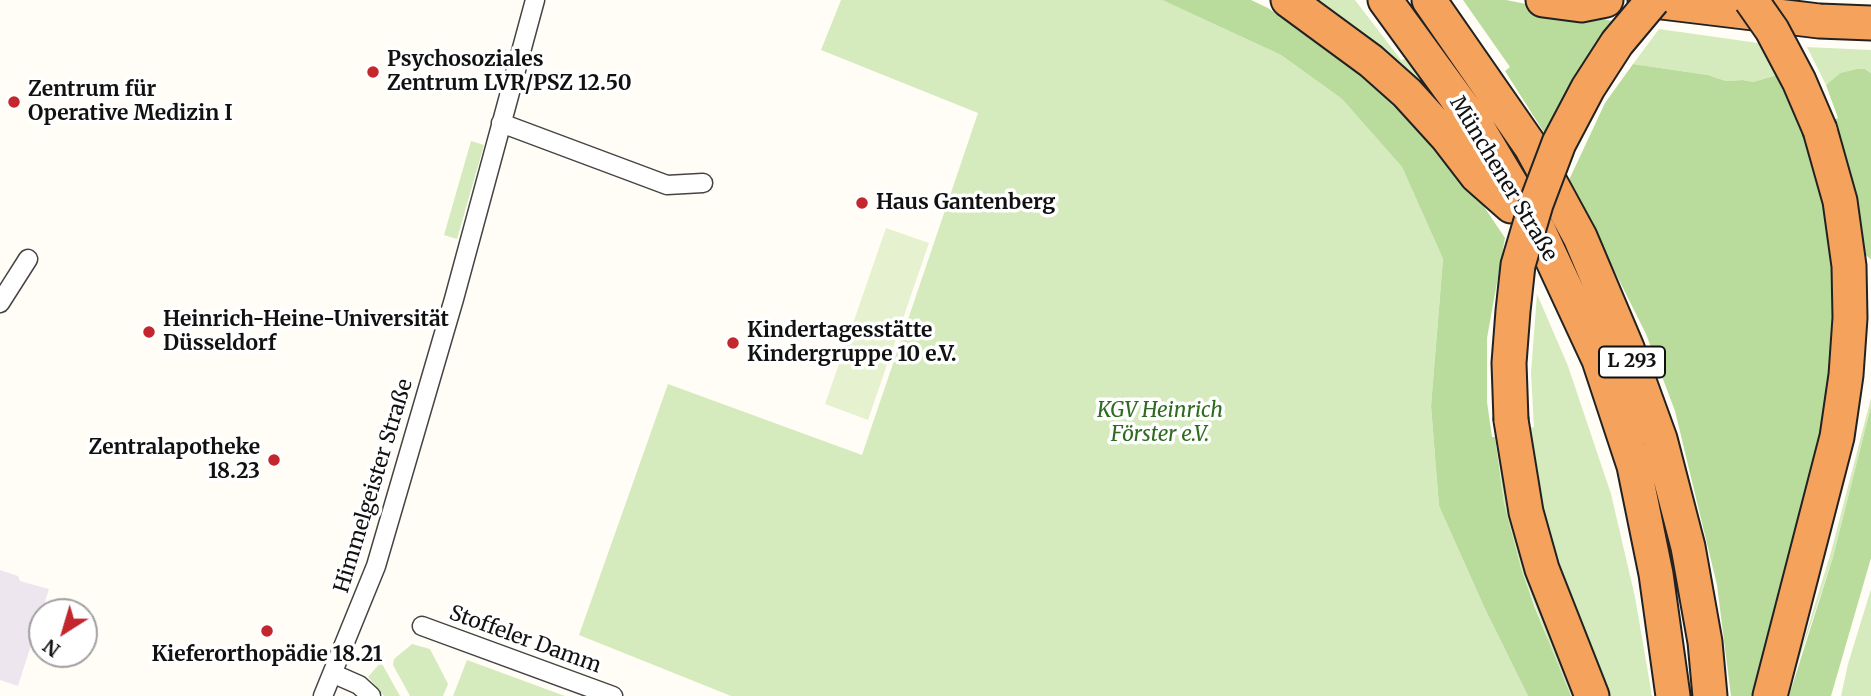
<!DOCTYPE html>
<html>
<head>
<meta charset="utf-8">
<style>
	body { margin:0 }
	#map { position:relative; width:1871px; height:696px; overflow:hidden; background:#fffdf5; font-family:Merriweather,serif }
	canvas { display:block }
	.north { position:absolute; left:28px; top:598px; width:70px; height:70px; box-sizing:border-box; background:#fff; border:2px solid #a0a0a0; border-radius:50%; rotate:217deg; font-size:19px; font-weight:700; line-height:28px; text-align:center; color:#111 }
	.north::after { content:''; display:block; margin:auto; width:24px; height:32px; background:#c4262e; clip-path:polygon(50% 0,100% 100%,50% 72%,0 100%) }
</style>
</head>
<body>
<div id="map">
<canvas width="1871" height="696"></canvas>
<div class="north">N</div>
</div>
<script>
const g = document.querySelector('canvas').getContext('2d');
g.lineJoin = 'round';
function paint(path, color) {
  g.fillStyle = color;
  g.fill(path, 'evenodd');
}
function shape(rows) {
  const path = new Path2D();
  for (const r of rows) {
    path.moveTo(r[0], r[1]);
    for (let i = 2; i < r.length; i += 2) path.lineTo(r[i], r[i + 1]);
  }
  return path;
}
function trace(path, color, width, dash) {
  g.strokeStyle = color;
  g.lineWidth = width;
  g.lineCap = dash ? 'butt' : 'round';
  g.setLineDash(dash || []);
  g.stroke(path);
}
function label(font, color, halo, rows, align = 'center') {
  g.font = font + ' Merriweather,serif';
  g.lineWidth = 7;
  g.setLineDash([]);
  g.textBaseline = 'middle';
  g.strokeStyle = halo;
  g.fillStyle = color;
  for (const [text, x, y, turn = 0] of rows) {
    g.save();
    g.translate(x, y);
    g.rotate((+turn || 0) * Math.PI / 180);
    g.textAlign = isNaN(turn) ? turn : align;
    if (halo) g.strokeText(text, 0, 0);
    g.fillText(text, 0, 0);
    g.restore();
  }
}
paint(shape([
	[0,570,18,576,20,581,49,589,18,686,0,680]
]), '#eee6ef');
paint(shape([
	[841,0,1162,0,1281,55,1342,99,1402,167,1443,259,1431,406,1439,506,1485,609,1528,696,731,696,579,635,668,384,862,455,978,113,821,50],
	[1306,0,1355,0,1401,60,1405,59,1444,112],
	[1659,29,1758,43,1777,75,1753,82,1743,80,1726,81,1708,75,1633,64],
	[1807,47,1871,50,1871,73,1865,69,1856,69,1840,73,1826,85],
	[471,141,484,145,457,239,444,235],
	[1537,294,1568,366,1611,494,1635,597,1652,696,1605,696,1554,567,1526,428,1534,427,1531,373],
	[1871,398,1871,406,1833,557,1787,696,1831,552],
	[1495,429,1496,429,1501,471,1513,533,1530,586,1574,696,1571,696,1550,645,1521,568,1504,503],
	[1871,589,1871,696,1841,696,1848,664],
	[412,644,430,649,448,684,443,696,410,696,393,665,394,659],
	[467,660,565,696,453,696],
	[381,662,400,696,384,696,368,677]
]), '#d5ebbd');
paint(shape([
	[1162,0,1251,0,1268,8,1313,39,1320,40,1387,95,1446,159,1476,200,1479,199,1505,238,1487,338,1487,402,1492,437,1495,437,1504,503,1521,568,1535,608,1571,696,1528,696,1485,609,1439,506,1431,406,1443,259,1402,167,1342,99,1281,55],
	[1463,0,1506,0,1613,21,1571,84,1545,134,1505,71,1510,67],
	[1633,64,1708,75,1726,81,1743,80,1753,82,1777,75,1803,129,1826,190,1839,305,1822,428,1758,696,1731,696,1717,585,1675,411,1646,334,1569,180,1605,103],
	[1856,69,1865,69,1871,73,1871,259,1864,254,1854,188,1833,120,1838,118,1826,85,1840,73],
	[1871,406,1871,558,1831,696,1789,696,1833,557]
]), '#b9dc9c');
paint(shape([
	[886,228,929,243,868,420,825,404]
]), '#e6f2cf');
const street = shape([
	[501,123,667,185,703,183],
	[0,303,28,259],
	[422,626,613,696],
	[334,674,359,685,371,696],
	[323,696,376,566,454,299,535,0]
]);
const highway = shape([
	[1288,0,1371,61,1407,93,1447,137,1477,176,1511,206],
	[1385,0,1476,125,1539,231,1599,360,1634,466,1656,574,1673,696],
	[1429,0,1531,147,1580,237,1627,348,1660,439,1688,547,1705,642,1710,696],
	[1543,0,1581,5,1606,0],
	[1645,0,1819,21,1871,23],
	[1511,420,1526,512,1542,569,1592,696],
	[1770,696,1837,437,1846,375,1850,318,1849,266,1840,201,1820,130]
]);
trace(street, '#444', 21);
trace(highway, '#222', 37);
trace(street, '#fff', 18);
trace(highway, '#f5a25d', 33);
const highwayBridge = shape([
	[1751,0,1772,30,1799,81,1820,130],
	[1511,420,1509,363,1513,311,1518,265,1536,204,1559,143,1588,88,1617,43,1653,0]
]);
trace(highwayBridge, '#222', 37, []);
trace(highwayBridge, '#f5a25d', 33);
for (const [x, y, r, color] of [
	[373,72,7,"#c4262e"],
	[14,102,7,"#c4262e"],
	[862,203,7,"#c4262e"],
	[149,332,7,"#c4262e"],
	[733,343,7,"#c4262e"],
	[274,460,7,"#c4262e"],
	[267,631,7,"#c4262e"]
]) {
  const dot = new Path2D();
  dot.arc(x, y, r, 0, 2 * Math.PI);
  g.fillStyle = color;
  g.fill(dot);
  trace(dot, '#fff', 2.5);
}
for (const [x, y, w] of [
	[1632,362,66]
]) {
  const box = new Path2D();
  box.roundRect(x - w / 2, y - 15.5, w, 31, 5);
  g.fillStyle = '#fff';
  g.fill(box);
  trace(box, '#111', 2);
}
label('bold 19px', '#111', null, [
	["L 293",1632,362]
]);
label('bold 21px', '#111', '#fff', [
	["Psychosoziales",387,60],
	["Zentrum LVR/PSZ 12.50",387,84],
	["Zentrum für",28,90],
	["Operative Medizin I",28,114],
	["Haus Gantenberg",876,203],
	["Heinrich-Heine-Universität",163,320],
	["Düsseldorf",163,344],
	["Kindertagesstätte",747,331],
	["Kindergruppe 10 e.V.",747,355],
	["Zentralapotheke",260,448,"right"],
	["18.23",260,472,"right"],
	["Kieferorthopädie 18.21",267,655,"center"]
], 'left');
label('21px', '#111', '#fff', [
	["Münchener Straße",1503,179,59],
	["Himmelgeister Straße",374,486,-73],
	["Stoffeler Damm",525,640,20]
]);
label('italic 21px', '#2f6b1f', '#fff', [
	["KGV Heinrich",1160,411],
	["Förster e.V.",1160,435]
]);
</script>
</body>
</html>
